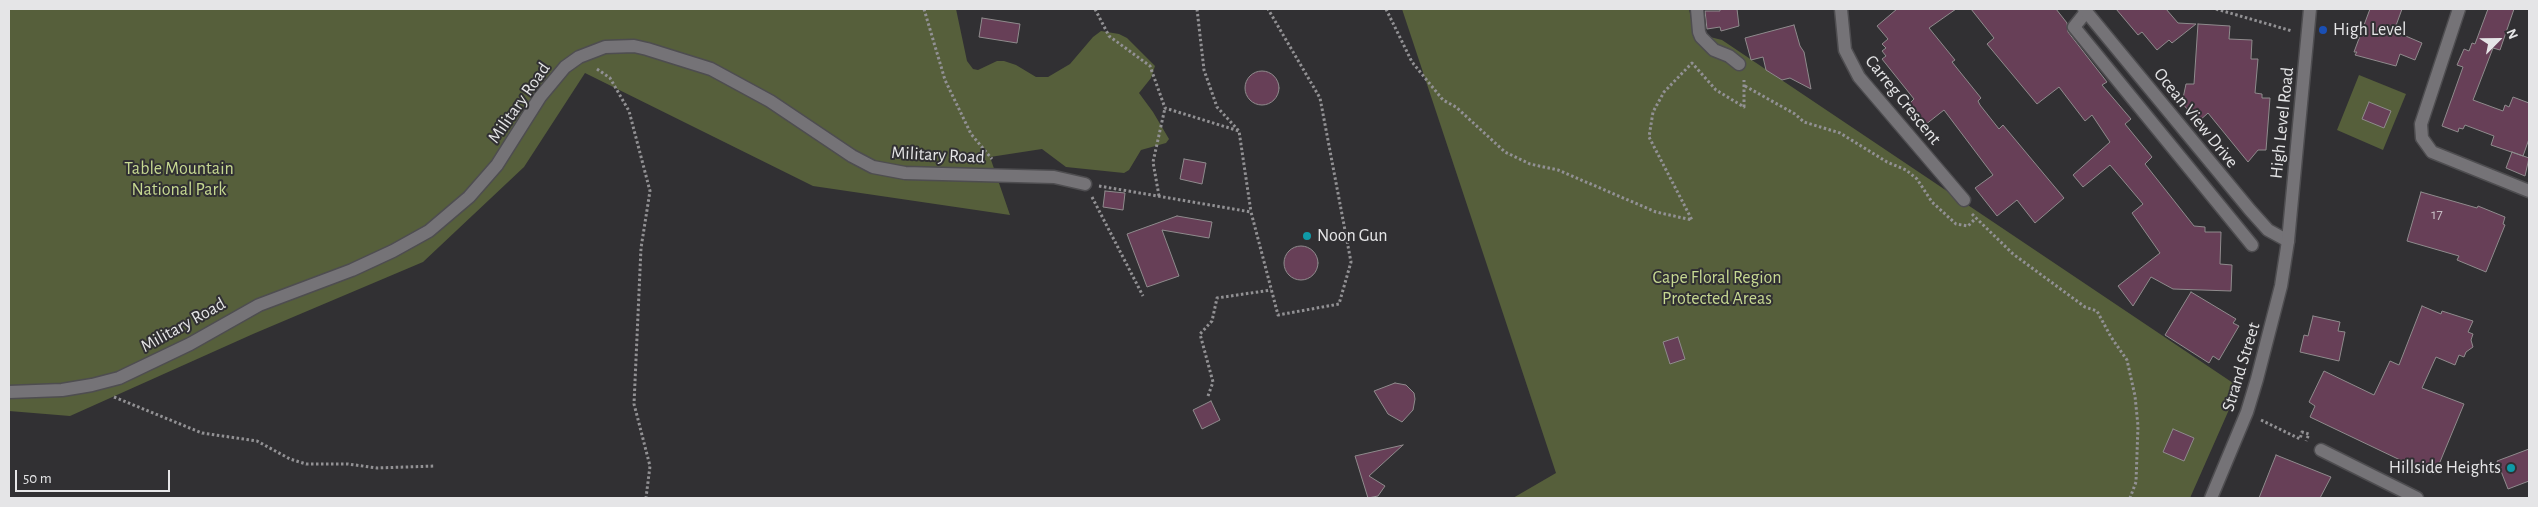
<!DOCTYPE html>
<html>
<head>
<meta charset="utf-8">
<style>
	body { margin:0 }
	#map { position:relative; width:2538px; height:507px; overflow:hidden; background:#313033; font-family:"Alegreya Sans",sans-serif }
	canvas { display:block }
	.frame { position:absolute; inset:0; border:10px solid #e5e5e7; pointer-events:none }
	.north { position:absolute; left:2473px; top:15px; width:50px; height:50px; -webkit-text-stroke:4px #313033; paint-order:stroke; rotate:67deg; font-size:14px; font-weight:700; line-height:20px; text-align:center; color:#e5e5e7 }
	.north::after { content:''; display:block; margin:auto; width:18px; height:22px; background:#e5e5e7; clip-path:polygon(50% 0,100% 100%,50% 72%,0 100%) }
	.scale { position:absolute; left:15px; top:470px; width:155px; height:22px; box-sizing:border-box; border:2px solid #e5e5e7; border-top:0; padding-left:6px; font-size:15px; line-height:18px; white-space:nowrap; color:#e5e5e7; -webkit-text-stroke:4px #313033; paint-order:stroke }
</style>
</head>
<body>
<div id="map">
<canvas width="2538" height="507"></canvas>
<div class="frame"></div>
<div class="north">N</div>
<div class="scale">50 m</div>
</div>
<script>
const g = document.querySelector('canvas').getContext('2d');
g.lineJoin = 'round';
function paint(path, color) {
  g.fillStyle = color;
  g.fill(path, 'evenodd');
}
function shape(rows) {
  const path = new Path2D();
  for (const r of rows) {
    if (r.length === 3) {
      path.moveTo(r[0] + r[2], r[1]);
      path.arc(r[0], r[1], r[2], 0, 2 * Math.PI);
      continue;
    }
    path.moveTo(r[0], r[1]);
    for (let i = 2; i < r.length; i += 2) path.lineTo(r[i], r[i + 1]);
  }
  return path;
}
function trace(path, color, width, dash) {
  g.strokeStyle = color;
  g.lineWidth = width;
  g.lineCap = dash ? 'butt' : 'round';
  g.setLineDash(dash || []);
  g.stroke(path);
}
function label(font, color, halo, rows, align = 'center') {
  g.font = font + ' "Alegreya Sans",sans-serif';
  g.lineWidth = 4;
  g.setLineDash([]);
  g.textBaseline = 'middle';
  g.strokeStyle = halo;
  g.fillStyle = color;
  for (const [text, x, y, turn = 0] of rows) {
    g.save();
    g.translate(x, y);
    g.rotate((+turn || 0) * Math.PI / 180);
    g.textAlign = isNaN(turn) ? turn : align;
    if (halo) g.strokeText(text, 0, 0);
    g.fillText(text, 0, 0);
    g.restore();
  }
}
paint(shape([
	[9,9,956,9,967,61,973,69,978,70,997,61,1004,61,1016,65,1036,77,1048,77,1070,64,1093,37,1101,31,1119,34,1127,38,1155,66,1151,78,1139,93,1153,112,1169,139,1166,143,1141,150,1129,170,1124,173,1066,167,1042,149,990,157,1010,215,813,186,585,73,524,167,423,262,253,334,70,416,9,411],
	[1402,9,1689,9,1694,33,1722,40,2239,387,2190,498,1513,498,1556,473],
	[2359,75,2406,94,2383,150,2337,130]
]), '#565f3b');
const building = shape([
	[1720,9,1737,9,1739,26,1721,31,1720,27,1707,29,1705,11,1720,11,1720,9],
	[1897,9,1956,9,1929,28,1955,60,1952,62,1981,98,1978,101,1980,105,1999,129,2003,125,2064,198,2035,223,2017,200,1997,216,1975,188,1993,175,1944,110,1925,125,1908,105,1914,99,1882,59,1886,56,1882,51,1886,48,1882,44,1888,39,1877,26,1897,9],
	[1971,9,2056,9,2067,23,2068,32,2107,82,2102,85,2131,119,2125,124,2152,157,2145,164,2194,226,2205,227,2205,232,2221,232,2220,264,2232,265,2231,291,2173,289,2151,277,2133,306,2118,286,2160,253,2132,213,2143,204,2110,165,2083,187,2073,175,2110,142,2092,115,2085,121,2059,87,2037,104,1987,44,1994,38,1971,9],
	[2116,9,2166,9,2178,23,2196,24,2172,43,2169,40,2157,50,2142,32,2138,35,2116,9],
	[2370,9,2402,9,2394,31,2422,43,2415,60,2400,54,2396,66,2355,55,2357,52,2354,52,2370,9],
	[2488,9,2514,9,2500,50,2493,48,2473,100,2503,111,2505,105,2509,107,2513,97,2529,103,2529,139,2523,156,2491,145,2494,136,2465,125,2463,129,2459,128,2458,132,2442,126,2463,67,2457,65,2464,49,2469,51,2472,43,2475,44,2488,9],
	[982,18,1020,24,1017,43,979,37,982,18],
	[2198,24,2230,26,2229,39,2252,40,2251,59,2258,59,2255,93,2262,94,2262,98,2270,98,2266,150,2258,150,2248,162,2208,113,2198,122,2182,103,2186,84,2194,84,2198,24],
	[1794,25,1800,46,1804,52,1811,89,1790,78,1782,80,1766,70,1763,57,1751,60,1745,38,1794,25],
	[1262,88,17],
	[2369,102,2391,111,2384,128,2362,119,2369,102],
	[2512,152,2529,158,2525,176,2506,168,2512,152],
	[1184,159,1206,163,1202,184,1180,179,1184,159],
	[1105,191,1125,193,1123,210,1103,207,1105,191],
	[2421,192,2477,208,2478,206,2505,217,2503,224,2505,225,2486,272,2457,260,2459,256,2407,241,2421,192],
	[1177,216,1212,222,1209,238,1162,230,1179,276,1147,287,1127,234,1177,216],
	[1301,263,17],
	[2191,292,2236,319,2233,323,2239,326,2219,360,2213,356,2209,363,2165,335,2191,292],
	[2422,306,2441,314,2442,311,2473,321,2468,332,2473,334,2471,340,2473,347,2466,352,2464,357,2459,355,2455,365,2436,357,2422,388,2464,404,2435,474,2417,468,2310,417,2315,406,2309,402,2324,371,2374,395,2390,361,2399,365,2422,306],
	[2313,316,2340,322,2338,331,2345,332,2339,361,2300,352,2304,335,2308,336,2313,316],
	[1678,337,1685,359,1670,364,1663,342,1678,337],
	[1395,383,1406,385,1414,393,1415,399,1413,410,1402,422,1388,414,1374,391,1395,383],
	[1211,401,1220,420,1202,429,1193,410,1211,401],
	[2173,429,2194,438,2184,461,2163,452,2173,429],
	[1403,445,1369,476,1385,486,1378,496,1368,498,1355,456,1403,445],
	[2529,449,2529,481,2508,489,2497,461,2529,449],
	[2276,455,2331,477,2320,498,2259,498,2276,455]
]);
paint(building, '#673f57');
trace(building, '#8f8b8d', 1);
const pedestrian = shape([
	[2086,12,2074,27,2252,245]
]);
const minor = shape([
	[1697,9,1699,32,1701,37,1714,50,1729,56,1739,64],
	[1841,9,1845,50,1859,77,1964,200],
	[2084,9,2250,210,2268,230,2288,241],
	[2459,9,2421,124,2422,138,2432,152,2529,191],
	[9,392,62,390,92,385,119,378,190,344,259,305,352,270,393,251,429,231,469,197,497,165,540,97,565,67,579,57,605,47,634,46,647,49,711,69,770,101,852,156,873,167,905,173,1054,177,1085,184],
	[2321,450,2417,498]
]);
const tertiary = shape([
	[2211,498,2247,412,2257,379,2281,286,2288,241,2310,9]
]);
trace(pedestrian, '#4e4d50', 15);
trace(minor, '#4e4d50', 15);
trace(tertiary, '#4e4d50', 15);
trace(shape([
	[924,9,945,80,971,134,992,159],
	[1095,9,1109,36,1150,66,1165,108,1239,131],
	[1197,9,1204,70,1217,107,1239,131,1251,212],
	[1386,9,1412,62,1443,100,1456,107,1505,152,1530,164,1558,170,1656,212,1692,220,1649,137,1653,112,1664,92,1692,63,1716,90,1744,107,1744,80],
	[2216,9,2292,31],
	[597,69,610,78,629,111,650,191,641,248,634,404,650,466,646,498],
	[1745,86,1795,114,1804,122,1840,133,1887,162,1906,170,1917,179,1932,202,1956,224,1968,226,1975,219],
	[1099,186,1251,212,1278,315,1339,304,1351,262,1320,98,1268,9],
	[1159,196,1153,162,1165,108],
	[1092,197,1143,296],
	[1972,214,2013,254,2085,307,2097,311,2111,337,2127,360,2135,396,2138,426,2136,482,2130,498],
	[1208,396,1213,382,1200,334,1212,321,1217,298,1271,290],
	[114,397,202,433,257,441,290,459,306,464,348,464,377,468,435,466],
	[2261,420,2300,439,2302,432,2309,434,2306,441]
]), '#929194', 3, [2.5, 2.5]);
trace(pedestrian, '#757377', 12);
trace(minor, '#757377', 12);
trace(tertiary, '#757377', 12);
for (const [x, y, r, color] of [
	[2323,30,5,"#1a4fb4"],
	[1307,236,5,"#0f9aa8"],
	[2511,468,5,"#0f9aa8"]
]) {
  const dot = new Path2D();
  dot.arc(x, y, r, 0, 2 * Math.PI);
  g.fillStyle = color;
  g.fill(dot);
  trace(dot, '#313033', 2);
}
label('15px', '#c6bcc3', null, [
	["17",2437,214]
]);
label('18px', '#e5e5e7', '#313033', [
	["High Level",2333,30],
	["Noon Gun",1317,236],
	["Hillside Heights",2501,468,"right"]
], 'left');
label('18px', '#e5e5e7', '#313033', [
	["Carreg Crescent",1903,100,51],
	["Military Road",519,103,-55],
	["Ocean View Drive",2196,118,51],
	["High Level Road",2282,123,-84],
	["Military Road",938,155,3],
	["Military Road",183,325,-29],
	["Strand Street",2241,367,-73]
]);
label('18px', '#c6d891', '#313033', [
	["Table Mountain",179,169],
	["National Park",179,190],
	["Cape Floral Region",1717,278],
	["Protected Areas",1717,299]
]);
</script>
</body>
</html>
